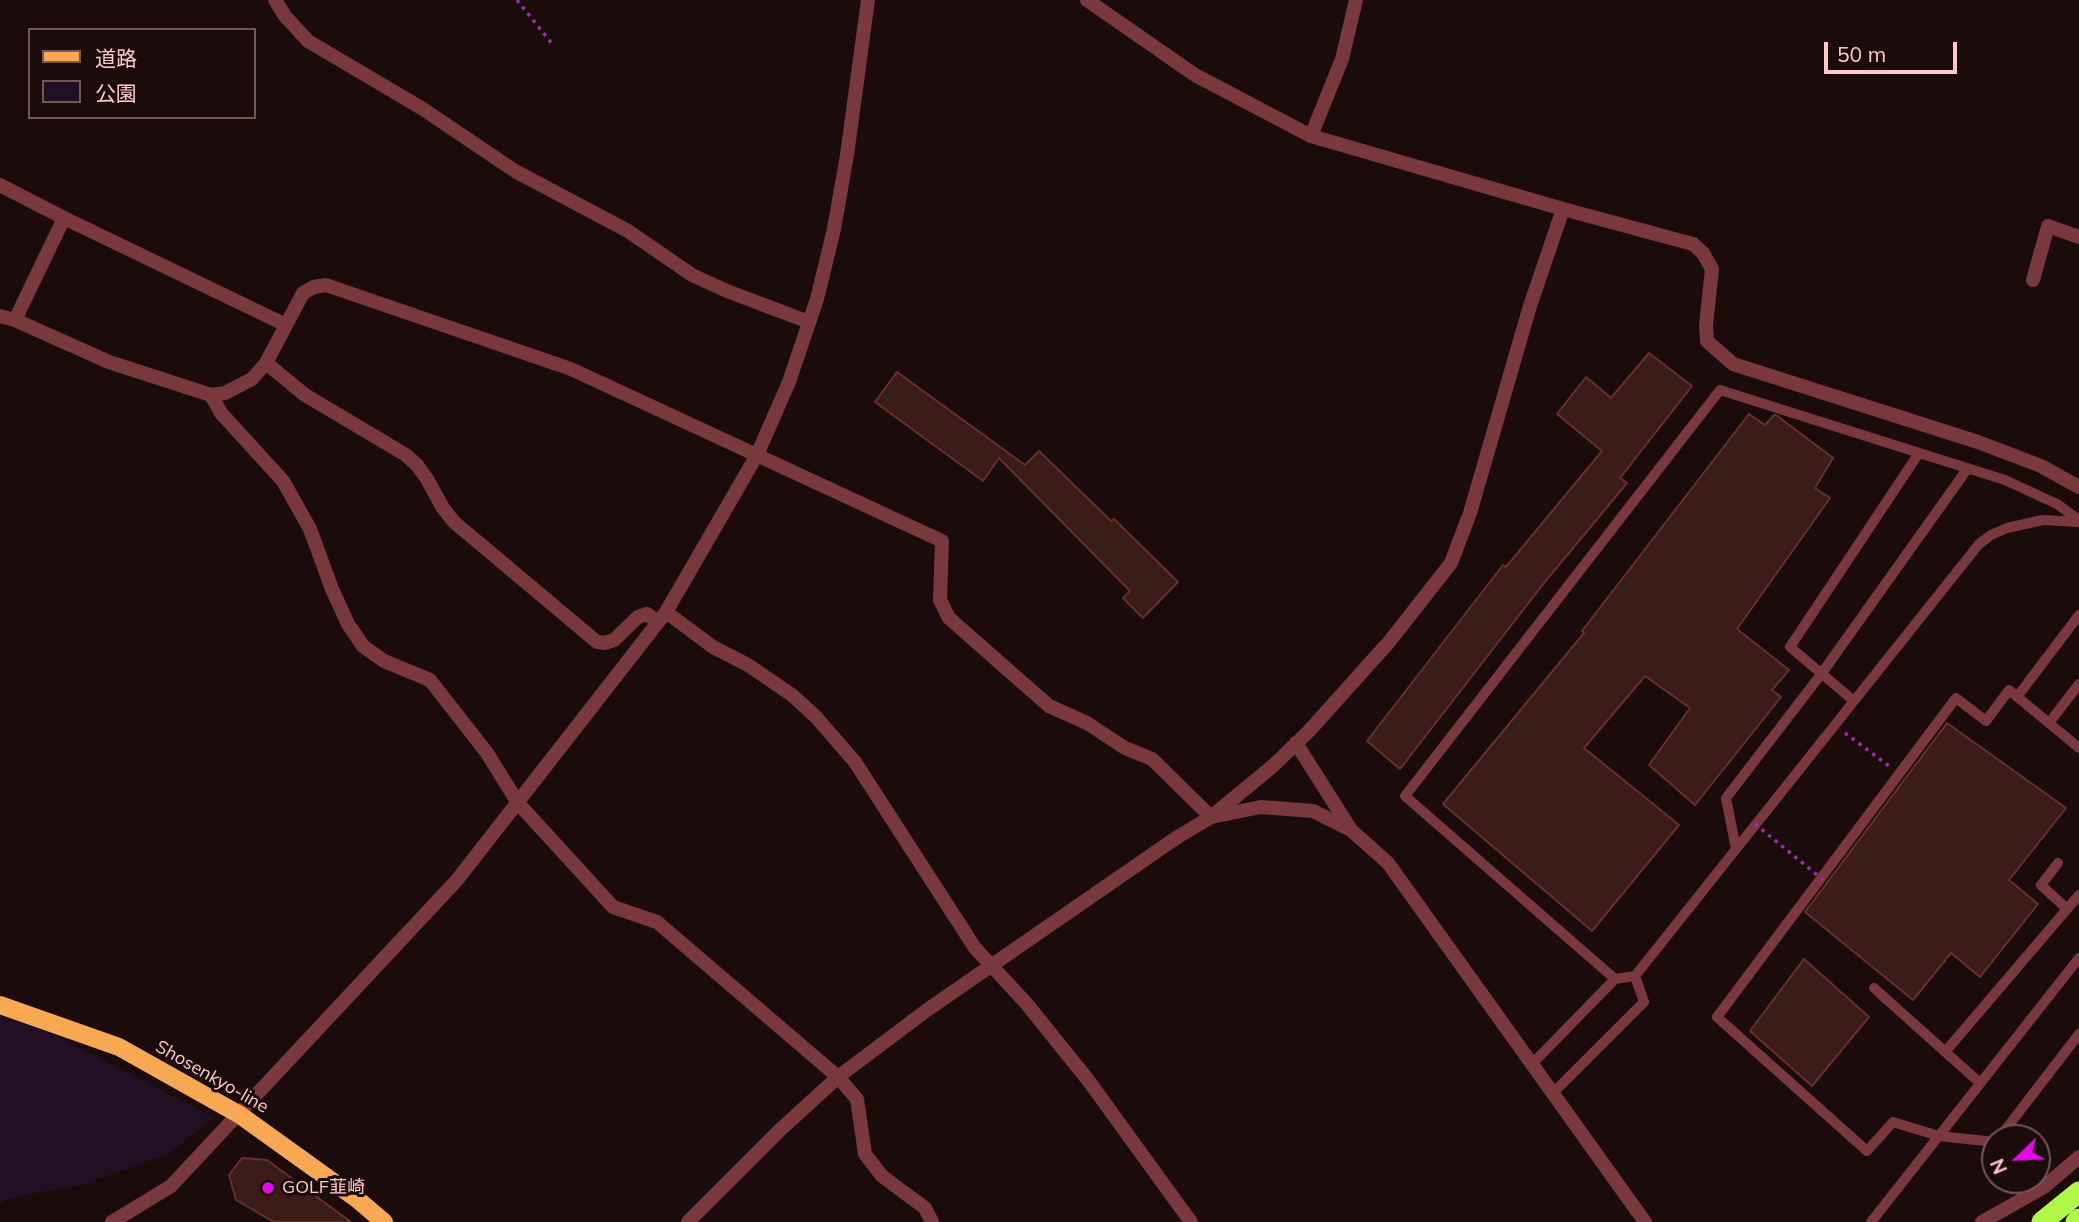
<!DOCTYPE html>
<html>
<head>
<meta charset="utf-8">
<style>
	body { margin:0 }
	#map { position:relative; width:2079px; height:1222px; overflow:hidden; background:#1b0c0b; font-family:Mulish,"Noto Sans JP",sans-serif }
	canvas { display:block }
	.legend { position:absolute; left:28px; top:28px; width:228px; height:91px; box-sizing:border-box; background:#1b0c0b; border:2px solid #755756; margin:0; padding:9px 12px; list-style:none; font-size:21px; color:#fdc8c7 }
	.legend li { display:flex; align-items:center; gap:14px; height:35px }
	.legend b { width:35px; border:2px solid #755756 }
	.north { position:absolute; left:1981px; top:1124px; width:70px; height:70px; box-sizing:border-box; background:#1b0c0b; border:2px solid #755756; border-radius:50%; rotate:247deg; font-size:19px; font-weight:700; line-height:28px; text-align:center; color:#fdc8c7 }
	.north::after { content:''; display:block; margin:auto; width:24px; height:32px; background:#e509e7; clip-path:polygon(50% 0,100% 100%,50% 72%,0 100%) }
	.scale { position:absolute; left:1824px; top:42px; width:133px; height:32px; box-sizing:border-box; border:4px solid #fdc8c7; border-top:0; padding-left:9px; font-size:21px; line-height:24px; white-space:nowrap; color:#fdc8c7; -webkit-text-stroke:5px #1b0c0b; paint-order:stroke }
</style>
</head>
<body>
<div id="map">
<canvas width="2079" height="1222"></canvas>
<ul class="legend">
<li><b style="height:9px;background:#f8a853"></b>道路</li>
<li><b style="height:19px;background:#210f24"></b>公園</li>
</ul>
<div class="north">N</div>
<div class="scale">50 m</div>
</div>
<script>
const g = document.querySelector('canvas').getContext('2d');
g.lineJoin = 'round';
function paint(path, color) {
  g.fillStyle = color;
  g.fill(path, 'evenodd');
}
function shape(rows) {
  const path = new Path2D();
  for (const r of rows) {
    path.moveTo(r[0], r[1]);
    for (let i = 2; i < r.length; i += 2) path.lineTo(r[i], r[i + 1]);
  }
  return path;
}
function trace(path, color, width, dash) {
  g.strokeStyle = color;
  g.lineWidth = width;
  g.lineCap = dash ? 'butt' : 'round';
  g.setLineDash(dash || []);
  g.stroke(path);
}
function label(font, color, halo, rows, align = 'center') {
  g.font = font + ' Mulish,"Noto Sans JP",sans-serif';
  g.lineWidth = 6;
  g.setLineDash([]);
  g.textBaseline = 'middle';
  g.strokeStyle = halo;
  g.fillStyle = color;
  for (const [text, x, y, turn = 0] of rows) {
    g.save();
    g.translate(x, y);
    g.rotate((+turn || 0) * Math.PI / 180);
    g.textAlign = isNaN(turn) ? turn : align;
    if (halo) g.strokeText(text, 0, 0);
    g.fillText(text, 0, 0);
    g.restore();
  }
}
paint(shape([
	[0,1007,214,1117,169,1154,84,1184,11,1198,0,1204]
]), '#210f24');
const building = shape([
	[1649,353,1692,386,1620,478,1627,483,1544,583,1400,769,1367,741,1503,565,1506,567,1602,451,1557,414,1586,377,1611,398,1649,353],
	[897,372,1025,465,1039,451,1111,521,1114,519,1178,582,1143,618,1123,598,1130,591,999,458,983,481,875,402,897,372],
	[1749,414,1765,425,1774,415,1776,415,1833,458,1815,488,1830,498,1737,629,1789,670,1772,690,1781,697,1695,805,1649,765,1690,708,1645,676,1584,748,1679,825,1592,931,1443,804,1584,633,1582,631,1749,414],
	[1947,723,2066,808,2009,880,2038,904,1980,977,1951,953,1913,1000,1805,912,1947,723],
	[1804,959,1869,1017,1812,1086,1750,1031,1804,959],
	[242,1158,267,1160,351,1222,274,1222,236,1200,229,1175,242,1158]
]);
paint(building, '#3b1c18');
trace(building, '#66302b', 2);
trace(shape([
	[517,0,553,45],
	[1845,733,1889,766]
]), '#9331a8', 3.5, [3.5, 5]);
trace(shape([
	[2017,697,2079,615],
	[1854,701,1790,647,1919,453],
	[2049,723,2079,684],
	[1736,849,1726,798,1822,673,1968,468],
	[2058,863,2041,885,2067,909],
	[1615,979,1405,796,1720,390,2005,480,2057,504,2079,520],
	[1874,988,1980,1083],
	[1945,1052,2079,895],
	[1532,1064,1615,979,1635,976],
	[1553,1093,1644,1002,1635,976,1979,544,1991,535,2007,528,2043,520,2078,522],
	[1999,1138,2079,1034],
	[1995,1142,1939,1136,1893,1122,1867,1151,1717,1017,1956,698,1986,721,2009,690,2079,748],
	[1871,1222,2079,958]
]), '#78383d', 10);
trace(shape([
	[275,0,285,16,308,41,423,109,515,171,628,231,692,275,727,291,809,322],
	[1087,0,1195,75,1311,136,1563,209,1693,244,1703,253,1712,269,1706,325,1707,341,1733,364,1978,442,2041,466,2079,487],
	[1311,136,1342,59,1356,0],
	[0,185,64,218,286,325],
	[2033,280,2048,226,2079,237],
	[0,316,15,320,109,362,211,395,225,393,252,379,266,363,303,293,314,287,326,285,571,369,942,541,940,600,949,618,1049,706,1087,723,1125,748,1152,759,1211,817,1274,765,1309,731,1389,642,1451,563,1470,513,1530,306,1563,209],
	[15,320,64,218],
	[266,363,305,395,406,455,417,465,427,479,443,508,454,522,597,642,605,643,614,640,638,617,647,614,658,622],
	[211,395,221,413,283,481,310,529,332,589,348,624,363,646,384,661,430,680,487,753,518,803,613,907,657,922,838,1077,857,1099,865,1154,882,1176,925,1208,932,1222],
	[666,612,713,647,748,665,792,695,816,717,855,762,975,948,1026,1003,1088,1080,1191,1222],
	[1296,743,1351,830],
	[1982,1222,2044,1187,2079,1157]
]), '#78383d', 14);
trace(shape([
	[112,1222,171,1186,457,880,666,612,757,455,789,382,817,299,834,229,847,155,868,0],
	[688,1222,780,1130,838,1077,927,1010,1176,838,1211,817,1261,807,1313,811,1351,830,1388,863,1645,1222]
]), '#78383d', 14);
trace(shape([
	[0,1005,119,1047,240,1115,357,1199,384,1222]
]), '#f8a853', 18);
trace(shape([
	[2042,1222,2079,1192],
	[2076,1222,2079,1219]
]), '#aff847', 21);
trace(shape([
	[1755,824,1827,883]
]), '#9331a8', 3.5, [3.5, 5]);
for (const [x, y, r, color] of [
	[268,1188,7,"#e509e7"]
]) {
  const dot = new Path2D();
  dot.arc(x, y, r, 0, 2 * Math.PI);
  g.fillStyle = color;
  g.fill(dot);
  trace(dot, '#1b0c0b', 2.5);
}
label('18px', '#fdc8c7', '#1b0c0b', [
	["Shosenkyo-line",212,1077,30]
]);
label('18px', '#fdc8c7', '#1b0c0b', [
	["GOLF韮崎",282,1188]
], 'left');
</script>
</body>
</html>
